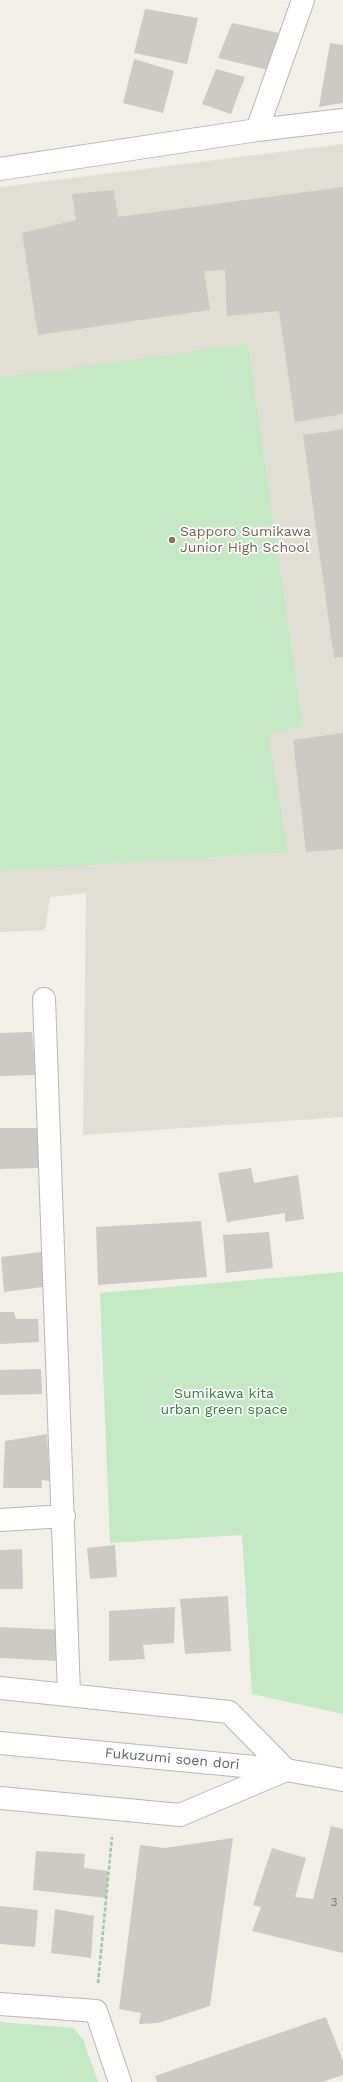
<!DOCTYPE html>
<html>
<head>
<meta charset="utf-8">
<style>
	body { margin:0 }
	canvas { display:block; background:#f1efe8 }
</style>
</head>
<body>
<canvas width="343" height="2082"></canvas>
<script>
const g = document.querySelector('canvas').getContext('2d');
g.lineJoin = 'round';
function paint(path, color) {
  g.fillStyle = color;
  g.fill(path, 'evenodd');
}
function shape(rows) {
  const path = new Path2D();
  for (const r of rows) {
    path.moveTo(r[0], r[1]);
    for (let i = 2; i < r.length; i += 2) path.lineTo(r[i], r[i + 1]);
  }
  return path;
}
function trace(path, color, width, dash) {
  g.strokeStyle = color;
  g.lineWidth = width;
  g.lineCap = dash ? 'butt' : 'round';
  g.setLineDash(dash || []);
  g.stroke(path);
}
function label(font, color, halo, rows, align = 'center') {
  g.font = font + ' "Work Sans",sans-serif';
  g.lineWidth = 3.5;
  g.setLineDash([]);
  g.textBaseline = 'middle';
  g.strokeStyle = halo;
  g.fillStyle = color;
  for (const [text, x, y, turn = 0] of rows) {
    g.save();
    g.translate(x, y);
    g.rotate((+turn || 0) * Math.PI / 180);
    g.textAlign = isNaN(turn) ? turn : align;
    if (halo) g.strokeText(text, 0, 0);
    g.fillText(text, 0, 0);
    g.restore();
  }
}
paint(shape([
	[343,144,343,1117,83,1135,86,893,50,897,45,930,0,932,0,187]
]), '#e1ded6');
paint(shape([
	[248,344,303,726,268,734,288,852,0,871,0,378],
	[343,1272,343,1714,252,1694,242,1535,110,1543,100,1293],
	[0,2022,73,2028,83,2039,98,2082,0,2082]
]), '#c5e8c5');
paint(shape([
	[145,9,198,18,187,64,134,53],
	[232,23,284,34,272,71,218,58],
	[330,43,343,45,343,103,319,107],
	[134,59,174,71,163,113,123,103],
	[216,69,245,77,231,114,202,104],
	[343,187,343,414,295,422,279,311,227,316,225,270,204,271,210,310,38,335,22,233,76,220,72,194,114,190,118,217],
	[343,429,343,657,334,658,303,435],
	[343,733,343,849,306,852,293,740],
	[32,1032,36,1075,0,1076,0,1033],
	[0,1128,40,1128,40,1168,0,1169],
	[251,1168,254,1183,298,1175,304,1219,285,1222,285,1213,227,1222,218,1173],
	[201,1221,207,1277,98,1285,96,1227],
	[269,1232,273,1268,226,1273,223,1235],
	[48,1251,50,1286,4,1292,1,1257],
	[0,1312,14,1312,16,1319,38,1319,39,1342,0,1344],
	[41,1369,42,1394,0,1395,0,1370],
	[47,1434,50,1481,42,1480,42,1488,3,1488,5,1441],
	[115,1545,117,1577,90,1579,87,1548],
	[22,1549,23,1589,0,1589,0,1550],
	[228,1596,231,1651,185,1654,180,1599],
	[175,1607,174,1643,143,1645,145,1659,109,1661,109,1611],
	[0,1627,63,1630,58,1661,0,1658],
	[331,1826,343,1829,343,1953,252,1931,261,1907,253,1905,272,1848,306,1858,295,1897,313,1899],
	[233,1838,210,2006,158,2023,139,2024,141,2013,119,2009,140,1845,165,1848],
	[36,1851,85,1854,84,1868,108,1871,106,1898,33,1890],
	[0,1906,38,1910,35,1947,0,1944],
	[55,1909,94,1916,91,1958,51,1953],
	[326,2017,343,2061,343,2075,322,2082,157,2082,155,2076]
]), '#cccac5');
const minor = shape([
	[257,130,303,0],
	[0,169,257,130,343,120],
	[44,999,69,1694],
	[0,1520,64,1516],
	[0,1688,229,1712,286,1770,180,1815,0,1798],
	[0,1743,286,1770,343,1780],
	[0,2004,96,2011,120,2082]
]);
trace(minor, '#b5b8bc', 24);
trace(shape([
	[98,1983,112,1837]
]), '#9cc7a9', 2.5, [4, 2]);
trace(minor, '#fff', 22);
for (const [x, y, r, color] of [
	[172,540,4,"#8d6e63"]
]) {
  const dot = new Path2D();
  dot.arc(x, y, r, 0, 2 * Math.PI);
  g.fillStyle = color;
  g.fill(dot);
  trace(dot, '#fff', 1.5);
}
label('12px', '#7a7d7f', null, [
	["3",334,1902]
]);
label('14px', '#785e54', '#fff', [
	["Sapporo Sumikawa",180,532],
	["Junior High School",180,548]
], 'left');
label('14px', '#348238', '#fff', [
	["Sumikawa kita",224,1394],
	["urban green space",224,1410]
]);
label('14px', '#5f6368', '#fff', [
	["Fukuzumi soen dori",172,1759,5]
]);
</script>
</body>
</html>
